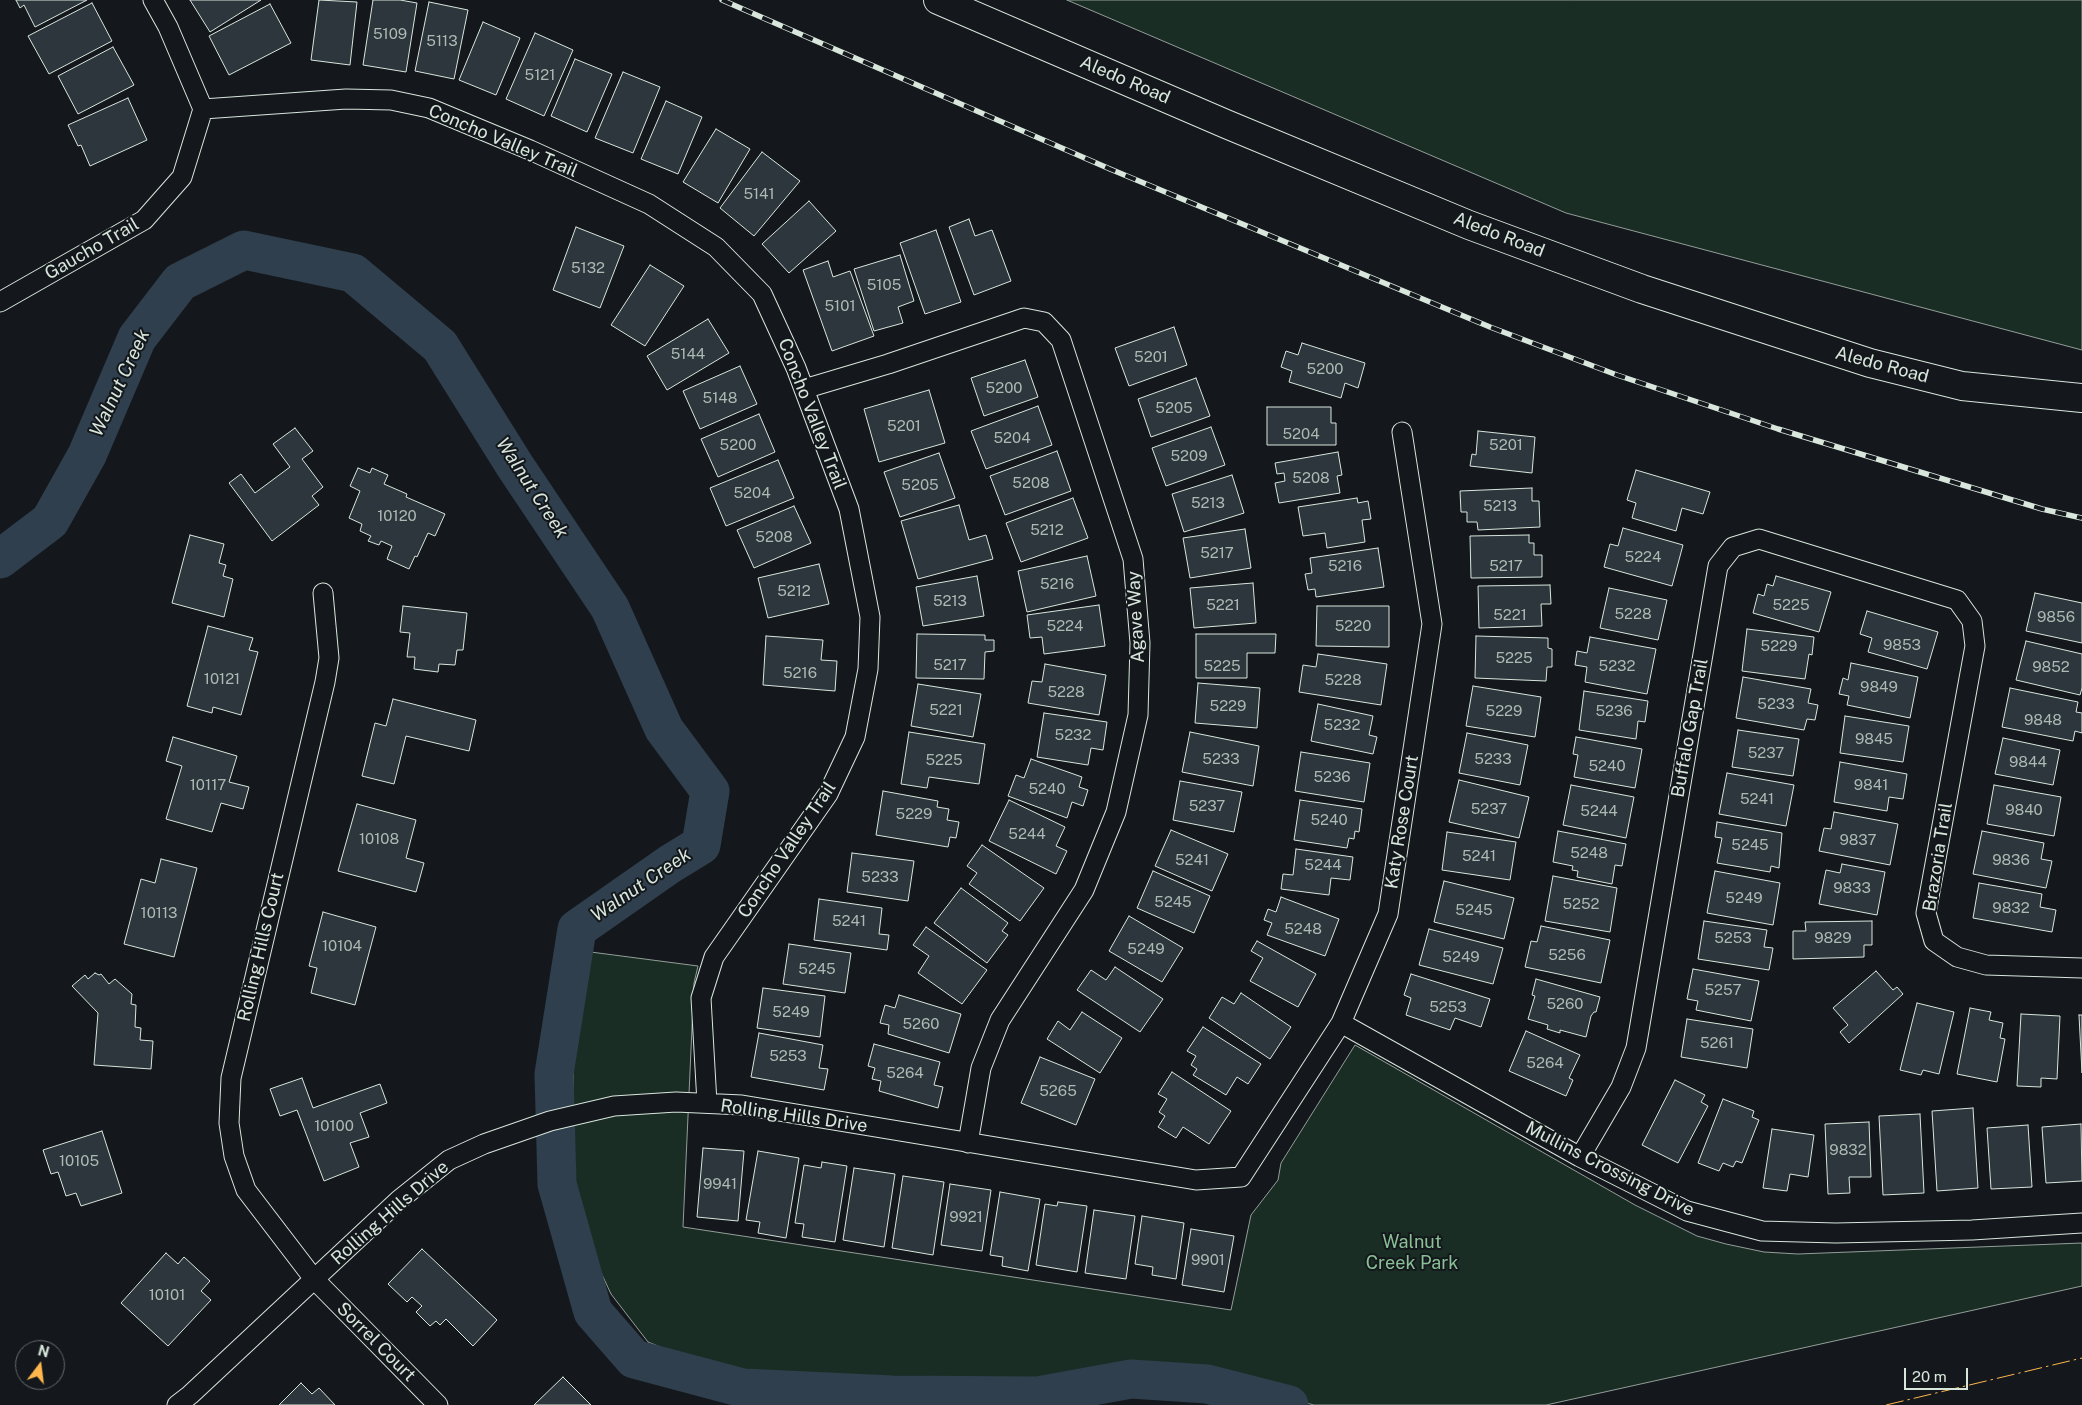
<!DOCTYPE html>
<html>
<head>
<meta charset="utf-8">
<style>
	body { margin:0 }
	#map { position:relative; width:2082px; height:1405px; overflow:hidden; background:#14181c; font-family:"Public Sans",sans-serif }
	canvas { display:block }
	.north { position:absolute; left:15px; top:1340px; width:50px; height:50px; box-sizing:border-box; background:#14181c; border:1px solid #626a69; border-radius:50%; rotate:15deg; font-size:14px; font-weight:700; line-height:20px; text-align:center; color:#d8e6dc }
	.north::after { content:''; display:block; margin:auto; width:18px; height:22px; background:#ffb74d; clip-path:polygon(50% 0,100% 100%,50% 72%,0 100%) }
	.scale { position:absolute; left:1904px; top:1368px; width:64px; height:22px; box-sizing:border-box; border:2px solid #d8e6dc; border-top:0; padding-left:6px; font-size:15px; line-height:18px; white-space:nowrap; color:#d8e6dc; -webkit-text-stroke:4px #14181c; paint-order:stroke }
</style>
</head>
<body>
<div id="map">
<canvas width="2082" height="1405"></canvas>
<div class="north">N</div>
<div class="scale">20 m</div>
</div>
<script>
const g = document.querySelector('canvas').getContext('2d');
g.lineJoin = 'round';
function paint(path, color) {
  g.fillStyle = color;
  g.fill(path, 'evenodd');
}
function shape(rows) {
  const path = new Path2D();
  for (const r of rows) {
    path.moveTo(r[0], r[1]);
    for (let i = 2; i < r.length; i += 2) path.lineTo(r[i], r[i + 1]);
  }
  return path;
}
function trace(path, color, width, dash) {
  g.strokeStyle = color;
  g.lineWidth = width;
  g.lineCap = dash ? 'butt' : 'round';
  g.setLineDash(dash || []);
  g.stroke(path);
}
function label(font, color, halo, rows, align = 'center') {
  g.font = font + ' "Public Sans",sans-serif';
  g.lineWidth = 4;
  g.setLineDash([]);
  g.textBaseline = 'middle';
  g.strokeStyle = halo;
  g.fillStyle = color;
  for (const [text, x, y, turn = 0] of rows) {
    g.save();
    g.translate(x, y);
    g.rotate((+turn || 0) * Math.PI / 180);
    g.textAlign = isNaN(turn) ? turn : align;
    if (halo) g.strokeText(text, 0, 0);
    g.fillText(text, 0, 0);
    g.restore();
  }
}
const green = shape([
	[1067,0,2082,0,2082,350,1566,213,1067,0],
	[583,951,698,966,694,983,683,1227,1231,1310,1251,1215,1278,1180,1281,1163,1355,1045,1635,1205,1697,1236,1726,1244,1764,1252,1798,1254,2082,1243,2082,1286,1546,1405,1314,1405,1194,1374,1040,1379,958,1379,886,1383,782,1379,712,1368,648,1342,611,1294,585,1238,573,1184,573,1014,583,951]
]);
paint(green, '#1a2d24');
trace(green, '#939e99', 1);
trace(shape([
	[0,559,50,521,87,455,137,338,180,282,244,250,353,273,440,346,515,466,610,608,664,729,710,791,701,845,670,864,577,929,554,1074,557,1184,593,1312,634,1359,743,1388,892,1395,1038,1396,1131,1379,1207,1384,1289,1405]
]), '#2f3f4d', 39);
const building = shape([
	[16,0,87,0,35,27,24,5,20,8,16,0],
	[190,0,261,0,210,32,190,0],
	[319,0,357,2,350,65,311,60,319,0],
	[373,0,400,0,417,3,406,72,363,65,373,0],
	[429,2,468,10,454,79,415,71,429,2],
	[92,3,112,41,49,74,28,36,92,3],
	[270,4,291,43,229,75,209,36,270,4],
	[483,22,520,38,496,95,459,80,483,22],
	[535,33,573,50,544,116,506,99,535,33],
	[113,47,134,85,78,114,58,76,113,47],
	[575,59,612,74,587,132,551,116,575,59],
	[623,72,660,87,633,153,595,138,623,72],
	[128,98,147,140,90,166,81,145,78,146,68,125,128,98],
	[666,101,702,117,678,174,641,159,666,101],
	[716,129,750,149,718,203,683,182,716,129],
	[762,152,800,181,754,236,720,208,762,152],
	[809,201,836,231,789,273,762,244,809,201],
	[969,219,975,236,992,230,1011,281,974,295,949,227,969,219],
	[576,227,624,246,600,308,553,290,576,227],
	[936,230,961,302,925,314,900,243,936,230],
	[900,255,914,301,898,307,903,323,874,331,854,269,900,255],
	[828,261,833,277,850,271,874,336,832,351,803,270,828,261],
	[650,265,684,286,645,346,611,325,650,265],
	[708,319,729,353,667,390,647,356,708,319],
	[1174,327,1187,365,1129,386,1115,348,1174,327],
	[1302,343,1365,363,1358,388,1345,383,1341,398,1289,382,1292,371,1281,367,1286,351,1298,355,1302,343],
	[1025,360,1038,397,984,416,971,378,1025,360],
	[740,366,757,404,700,429,683,391,740,366],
	[1196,378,1210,416,1151,437,1138,399,1196,378],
	[929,390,945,443,879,462,864,409,929,390],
	[1038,406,1052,445,986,469,971,431,1038,406],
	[1267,407,1331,407,1331,423,1336,423,1336,445,1267,445,1267,407],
	[759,414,775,452,718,477,701,439,759,414],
	[1211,427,1225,465,1166,486,1152,448,1211,427],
	[295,428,313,451,302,459,323,487,312,496,319,505,272,541,229,483,241,474,255,493,290,467,273,444,295,428],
	[1478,431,1535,437,1532,473,1470,466,1472,454,1476,455,1478,431],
	[1057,451,1071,491,1005,515,990,476,1057,451],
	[1338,452,1342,475,1337,476,1340,493,1279,503,1275,483,1285,481,1284,473,1277,474,1275,463,1338,452],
	[939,453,955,498,900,517,884,472,939,453],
	[778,460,794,498,726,526,710,488,778,460],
	[358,468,370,473,372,468,388,475,384,484,407,494,406,497,445,514,435,536,428,533,417,557,415,556,409,569,387,559,392,546,381,541,379,545,368,541,371,536,360,531,362,524,349,518,360,491,350,486,358,468],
	[1636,470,1710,492,1703,514,1682,508,1676,531,1632,518,1636,503,1627,500,1636,470],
	[1232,475,1244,513,1184,532,1172,494,1232,475],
	[1532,488,1532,501,1539,501,1540,527,1478,530,1477,522,1467,522,1467,512,1461,512,1460,491,1532,488],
	[1073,498,1088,538,1021,562,1006,523,1073,498],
	[1357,498,1358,503,1368,501,1371,519,1362,520,1365,542,1327,548,1325,533,1303,536,1298,507,1357,498],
	[959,505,969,540,986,535,993,559,918,579,901,521,959,505],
	[794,506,811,543,754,568,737,530,794,506],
	[1623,528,1683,545,1672,586,1604,567,1610,544,1618,546,1623,528],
	[1245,529,1251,568,1190,578,1183,538,1245,529],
	[190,535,224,544,219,563,226,565,223,576,233,579,224,617,172,603,190,535],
	[1529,535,1529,543,1534,543,1534,555,1542,555,1542,577,1471,578,1470,536,1529,535],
	[1378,548,1384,587,1316,597,1315,589,1308,590,1305,574,1312,573,1310,558,1378,548],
	[1087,556,1096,596,1027,612,1018,571,1087,556],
	[819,564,829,604,768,618,758,578,819,564],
	[977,576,984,616,923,626,916,587,977,576],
	[1776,576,1831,592,1819,632,1753,613,1758,594,1764,596,1767,584,1773,586,1776,576],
	[1253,583,1256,623,1194,628,1190,588,1253,583],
	[1550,585,1551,604,1541,604,1542,626,1479,628,1478,586,1550,585],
	[1609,588,1667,600,1658,640,1600,628,1609,588],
	[2035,593,2082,603,2082,643,2026,631,2035,593],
	[1099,605,1105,646,1044,654,1042,637,1030,638,1027,615,1099,605],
	[403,606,467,613,463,650,457,650,455,665,439,664,438,672,414,669,415,657,407,657,410,633,400,632,403,606],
	[1317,606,1389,606,1389,647,1316,646,1317,606],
	[1867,611,1938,632,1927,669,1868,652,1872,638,1860,634,1867,611],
	[208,626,253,638,249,650,258,652,241,715,213,707,212,713,187,706,208,626],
	[1747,629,1814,637,1812,655,1809,654,1805,679,1742,671,1747,629],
	[917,634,985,635,985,640,994,640,994,651,985,652,984,679,916,678,917,634],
	[1196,634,1276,634,1275,653,1247,653,1247,678,1196,678,1196,634],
	[766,636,823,640,821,660,837,661,835,691,763,685,766,636],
	[1476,636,1548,638,1548,648,1552,649,1552,667,1547,667,1546,681,1475,678,1476,636],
	[1590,637,1656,649,1647,694,1585,682,1587,667,1575,665,1577,651,1587,653,1590,637],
	[2026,641,2082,654,2082,688,2080,695,2016,680,2026,641],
	[1318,654,1387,664,1381,705,1299,692,1303,665,1316,667,1318,654],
	[1851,663,1918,677,1910,718,1847,705,1849,696,1839,694,1843,678,1848,680,1851,663],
	[1045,664,1106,675,1099,715,1028,703,1032,681,1042,682,1045,664],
	[1743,677,1811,689,1808,703,1818,705,1815,720,1807,719,1804,730,1736,718,1743,677],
	[1198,683,1260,688,1257,728,1195,723,1198,683],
	[918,684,981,694,973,737,911,726,918,684],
	[1473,686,1541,697,1535,737,1466,726,1473,686],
	[2010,688,2078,702,2076,712,2082,713,2082,733,2075,731,2073,741,2002,727,2010,688],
	[1584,691,1648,701,1645,722,1638,721,1636,739,1579,730,1584,691],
	[393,699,476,720,469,751,406,736,394,784,362,776,375,723,386,726,393,699],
	[1318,704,1373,716,1369,735,1377,737,1373,754,1311,741,1318,704],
	[1044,713,1107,722,1103,750,1091,748,1088,765,1037,757,1044,713],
	[1845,716,1909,726,1903,762,1840,753,1845,716],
	[1738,730,1799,739,1793,776,1732,767,1738,730],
	[909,732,985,744,979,784,929,777,927,788,901,784,909,732],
	[1190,732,1259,746,1253,786,1182,772,1190,732],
	[1467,733,1528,745,1520,785,1459,773,1467,733],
	[173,737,237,756,229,782,249,787,243,809,221,803,212,832,166,819,182,766,166,761,173,737],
	[1576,737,1642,749,1635,788,1574,777,1578,755,1573,754,1576,737],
	[2003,738,2060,750,2053,785,1995,774,2003,738],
	[1301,752,1370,763,1364,802,1295,791,1301,752],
	[1031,759,1082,777,1079,787,1088,790,1083,806,1072,802,1067,818,1008,796,1016,775,1024,778,1031,759],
	[1840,762,1907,774,1903,799,1889,797,1887,811,1834,802,1840,762],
	[1727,773,1794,785,1786,826,1719,814,1727,773],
	[1459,780,1529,797,1519,838,1449,822,1459,780],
	[1180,781,1242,792,1234,832,1173,820,1180,781],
	[1571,785,1634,797,1626,838,1563,825,1571,785],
	[1994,785,2061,797,2054,836,1987,824,1994,785],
	[883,791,938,801,937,807,949,809,947,820,959,822,956,838,950,837,948,847,876,835,883,791],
	[1009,800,1065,827,1056,846,1067,851,1056,874,989,841,1009,800],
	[1300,800,1362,809,1359,832,1355,831,1354,839,1349,838,1347,848,1294,840,1300,800],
	[357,804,416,820,406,858,424,863,416,892,338,871,357,804],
	[1834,812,1898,824,1890,865,1819,851,1824,828,1831,829,1834,812],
	[1717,822,1782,833,1779,868,1771,866,1770,872,1717,863,1722,838,1715,837,1717,822],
	[1171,830,1228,854,1212,891,1155,866,1171,830],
	[1558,831,1626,844,1622,866,1615,865,1612,884,1577,877,1578,871,1572,870,1573,866,1553,862,1558,831],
	[1982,831,2044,843,2041,859,2052,861,2046,888,1973,874,1982,831],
	[1447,832,1516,842,1510,880,1442,870,1447,832],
	[982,845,1044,888,1020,921,969,884,977,873,967,866,982,845],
	[1296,849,1353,857,1350,880,1331,878,1329,895,1281,889,1283,874,1293,875,1296,849],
	[852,853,914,861,908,901,847,892,852,853],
	[161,859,197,868,174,957,124,944,141,879,155,883,161,859],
	[1842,864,1885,872,1877,915,1819,904,1826,870,1840,873,1842,864],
	[1153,871,1210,896,1194,933,1137,908,1153,871],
	[1715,871,1780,883,1773,925,1707,913,1715,871],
	[1553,876,1617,888,1610,932,1545,921,1553,876],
	[1444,881,1514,898,1504,939,1434,922,1444,881],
	[1979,883,2042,894,2040,907,2056,910,2052,932,1973,918,1979,883],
	[961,888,1008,923,1002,931,1008,935,987,963,934,923,961,888],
	[1281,897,1339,919,1325,956,1267,935,1272,923,1264,920,1268,909,1276,912,1281,897],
	[819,899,882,908,879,934,889,935,887,950,814,940,819,899],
	[323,912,376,927,355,1005,311,993,317,968,309,966,323,912],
	[1129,916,1183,948,1162,982,1109,951,1129,916],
	[1704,921,1767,930,1764,947,1773,948,1769,970,1698,959,1704,921],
	[1872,921,1872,945,1864,945,1864,957,1793,959,1793,931,1806,931,1805,922,1872,921],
	[1541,926,1610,940,1601,983,1525,967,1531,941,1537,942,1541,926],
	[926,927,987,970,962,1004,918,973,929,956,913,945,926,927],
	[1429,929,1503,948,1493,984,1419,965,1429,929],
	[1257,941,1316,974,1298,1007,1250,981,1263,958,1251,951,1257,941],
	[789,944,851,953,845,993,783,984,789,944],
	[1115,967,1163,999,1140,1032,1077,990,1091,970,1106,980,1115,967],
	[1693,969,1759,981,1751,1021,1696,1010,1698,1001,1687,999,1693,969],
	[1876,971,1893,990,1897,987,1903,994,1849,1043,1840,1032,1848,1025,1833,1008,1876,971],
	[95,973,99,975,101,974,109,984,115,979,132,994,131,1004,136,1005,135,1027,141,1028,140,1040,153,1041,151,1069,94,1065,98,1013,72,986,85,975,88,979,95,973],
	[1411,974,1490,999,1481,1027,1455,1018,1450,1030,1406,1015,1411,998,1404,995,1411,974],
	[1536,979,1600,997,1596,1012,1594,1012,1591,1016,1586,1037,1560,1030,1560,1033,1547,1029,1548,1025,1528,1019,1535,996,1532,995,1536,979],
	[763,988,825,996,820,1037,757,1028,763,988],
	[1241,993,1291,1027,1270,1059,1209,1018,1222,997,1234,1004,1241,993],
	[899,995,961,1014,949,1053,888,1034,889,1025,880,1023,885,1005,895,1008,899,995],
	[1917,1003,1954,1012,1939,1074,1923,1070,1921,1075,1900,1070,1917,1003],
	[1970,1008,1991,1012,1989,1020,2003,1023,2000,1038,2005,1039,1997,1082,1957,1074,1970,1008],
	[1082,1012,1122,1038,1100,1073,1047,1039,1058,1021,1070,1030,1082,1012],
	[2021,1014,2060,1016,2057,1079,2041,1078,2041,1087,2017,1086,2021,1014],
	[2079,1015,2082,1015,2082,1073,2079,1015],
	[1687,1019,1753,1029,1747,1068,1681,1057,1687,1019],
	[1203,1027,1261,1064,1248,1084,1237,1077,1226,1095,1193,1075,1197,1069,1191,1065,1196,1056,1187,1051,1203,1027],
	[1526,1031,1580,1055,1569,1078,1573,1080,1566,1096,1509,1071,1526,1031],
	[759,1033,823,1045,819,1068,828,1069,824,1090,751,1077,759,1033],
	[874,1044,940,1062,934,1085,943,1087,938,1108,879,1091,881,1081,872,1079,875,1068,868,1066,874,1044],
	[1040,1057,1095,1079,1076,1125,1021,1103,1040,1057],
	[1172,1072,1231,1111,1209,1144,1183,1127,1176,1138,1158,1127,1165,1116,1159,1112,1167,1099,1158,1094,1172,1072],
	[302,1078,313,1108,380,1084,387,1103,360,1113,369,1137,350,1143,359,1167,324,1181,297,1110,280,1116,270,1089,302,1078],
	[1675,1080,1705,1095,1701,1102,1708,1106,1678,1163,1642,1145,1675,1080],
	[1723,1099,1754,1111,1752,1117,1759,1120,1742,1163,1736,1161,1733,1167,1723,1163,1719,1171,1698,1163,1723,1099],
	[1973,1108,1978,1188,1937,1191,1932,1111,1973,1108],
	[1920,1114,1924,1193,1883,1195,1879,1116,1920,1114],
	[1869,1122,1871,1177,1849,1177,1850,1193,1828,1194,1825,1124,1869,1122],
	[2081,1124,2082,1181,2046,1183,2042,1127,2081,1124],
	[2028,1125,2032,1187,1991,1189,1987,1128,2028,1125],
	[1772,1129,1814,1135,1808,1177,1790,1174,1787,1191,1763,1188,1772,1129],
	[102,1131,122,1193,81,1206,76,1193,66,1196,58,1172,51,1174,43,1150,102,1131],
	[703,1148,744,1151,738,1221,697,1217,703,1148],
	[758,1151,799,1158,786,1238,758,1233,760,1222,746,1220,758,1151],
	[822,1162,847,1166,835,1242,802,1237,804,1224,795,1223,804,1165,821,1168,822,1162],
	[854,1168,895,1174,884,1247,843,1240,854,1168],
	[903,1176,944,1182,933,1255,892,1248,903,1176],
	[950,1184,991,1190,982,1251,941,1245,950,1184],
	[1000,1192,1040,1199,1028,1271,1002,1266,1003,1257,990,1255,1000,1192],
	[1058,1202,1087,1206,1077,1272,1036,1265,1045,1204,1057,1206,1058,1202],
	[1094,1210,1135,1216,1126,1279,1085,1273,1094,1210],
	[1142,1216,1184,1223,1176,1279,1152,1275,1153,1267,1135,1264,1142,1216],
	[1191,1229,1234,1236,1224,1292,1182,1285,1191,1229],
	[422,1249,497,1320,473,1346,446,1319,440,1325,436,1321,430,1326,416,1312,422,1306,412,1297,407,1302,388,1284,422,1249],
	[166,1253,178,1264,184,1257,210,1281,201,1291,211,1300,168,1346,121,1303,166,1253],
	[563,1377,591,1405,534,1405,563,1377],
	[301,1383,312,1394,319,1388,335,1405,279,1405,301,1383]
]);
paint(building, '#2c363c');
trace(building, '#d8e6dc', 1);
const street = shape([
	[203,109,346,99,391,100,429,108,530,150,649,204,716,247,762,294,796,368,849,509,870,617,868,669,855,737,828,794,714,957,701,998,707,1103],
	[0,302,144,220,182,177,203,109,168,27,153,0],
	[804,389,888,364,1024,318,1044,322,1061,340,1133,559,1140,643,1138,715,1116,812,1084,890,1000,1020,981,1068,968,1143],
	[323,593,329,658,325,682,231,1078,229,1123,234,1156,246,1190,314,1279,438,1405],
	[1341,1023,1580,1157,1687,1211,1762,1231,1836,1233,1972,1230,2082,1223],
	[1580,1157,1621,1087,1636,1048,1718,566,1733,547,1759,539,1957,600,1972,621,1975,646,1926,913,1934,941,1957,957,1986,965,2082,968],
	[177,1405,190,1395,399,1200,449,1160,484,1144,550,1121,614,1106,676,1102,742,1105,1196,1180,1241,1177,1341,1023,1388,914,1432,624,1402,432]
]);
const secondary = shape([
	[938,0,1226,124,1469,225,1642,289,1870,363,1962,386,2082,398]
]);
trace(street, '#d8e6dc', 21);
trace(secondary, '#d8e6dc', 30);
trace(street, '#14181c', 19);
trace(secondary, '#14181c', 28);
const rail = shape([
	[722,0,1110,169,1490,327,1617,375,1778,429,2042,509,2082,518]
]);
trace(rail, '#d8e6dc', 5.5);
trace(rail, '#14181c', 4, [11]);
trace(shape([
	[1886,1405,2082,1358]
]), '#ffb74d', 1, [18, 4, 2.5, 4]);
label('15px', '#adbab4', null, [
	["5109",390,34],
	["5113",442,41],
	["5121",540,75],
	["5141",759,194],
	["5132",588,268],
	["5105",884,285],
	["5101",840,306],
	["5144",688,354],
	["5201",1151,357],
	["5200",1325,369],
	["5200",1004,388],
	["5148",720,398],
	["5205",1174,408],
	["5201",904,426],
	["5204",1301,434],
	["5204",1012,438],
	["5200",738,445],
	["5201",1506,445],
	["5209",1189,456],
	["5208",1311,478],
	["5208",1031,483],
	["5205",920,485],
	["5204",752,493],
	["5213",1208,503],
	["5213",1500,506],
	["10120",397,516],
	["5212",1047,530],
	["5208",774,537],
	["5217",1217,553],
	["5224",1643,557],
	["5216",1345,566],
	["5217",1506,566],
	["5216",1057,584],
	["5212",794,591],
	["5213",950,601],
	["5221",1223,605],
	["5225",1791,605],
	["5228",1633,614],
	["5221",1510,615],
	["9856",2056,617],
	["5224",1065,626],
	["5220",1353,626],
	["9853",1902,645],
	["5229",1779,646],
	["5225",1514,658],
	["5217",950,665],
	["5225",1222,666],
	["5232",1617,666],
	["9852",2051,667],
	["5216",800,673],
	["10121",222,679],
	["5228",1343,680],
	["9849",1879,687],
	["5228",1066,692],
	["5233",1776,704],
	["5229",1228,706],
	["5221",946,710],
	["5229",1504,711],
	["5236",1614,711],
	["9848",2043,720],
	["5232",1342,725],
	["5232",1073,735],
	["9845",1874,739],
	["5237",1766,753],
	["5233",1221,759],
	["5233",1493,759],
	["5225",944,760],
	["9844",2028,762],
	["5240",1607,766],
	["5236",1332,777],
	["10117",208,785],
	["9841",1871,785],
	["5240",1047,789],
	["5241",1757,799],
	["5237",1207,806],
	["5237",1489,809],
	["9840",2024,810],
	["5244",1599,811],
	["5229",914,814],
	["5240",1329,820],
	["5244",1027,834],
	["10108",379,839],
	["9837",1858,840],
	["5245",1750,845],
	["5248",1589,853],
	["5241",1479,856],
	["5241",1192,860],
	["9836",2011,860],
	["5244",1323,865],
	["5233",880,877],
	["9833",1852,888],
	["5249",1744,898],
	["5245",1173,902],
	["5252",1581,904],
	["9832",2011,908],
	["5245",1474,910],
	["10113",159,913],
	["5241",849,921],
	["5248",1303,929],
	["5253",1733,938],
	["9829",1833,938],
	["10104",342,946],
	["5249",1146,949],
	["5256",1567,955],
	["5249",1461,957],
	["5245",817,969],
	["5257",1723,990],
	["5260",1565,1004],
	["5253",1448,1007],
	["5249",791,1012],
	["5260",921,1024],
	["5261",1717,1043],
	["5253",788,1056],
	["5264",1545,1063],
	["5264",905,1073],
	["5265",1058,1091],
	["10100",334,1126],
	["9832",1848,1150],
	["10105",79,1161],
	["9941",720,1184],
	["9921",966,1217],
	["9901",1208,1260],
	["10101",167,1295]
]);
label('18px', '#d8e6dc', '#14181c', [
	["Aledo Road",1125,80,23],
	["Concho Valley Trail",503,141,23],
	["Aledo Road",1499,235,21],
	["Gaucho Trail",92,249,-30],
	["Aledo Road",1882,365,15],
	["Concho Valley Trail",812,414,69],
	["Agave Way",1136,617,-93],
	["Buffalo Gap Trail",1690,728,-80],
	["Katy Rose Court",1402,822,-81],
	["Concho Valley Trail",787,850,-56],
	["Brazoria Trail",1938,857,-81],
	["Rolling Hills Court",261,947,-77],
	["Rolling Hills Drive",794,1116,8],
	["Mullins Crossing Drive",1610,1169,27],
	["Rolling Hills Drive",390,1213,-41],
	["Sorrel Court",376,1342,45]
]);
label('18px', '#8ac095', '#14181c', [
	["Walnut",1412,1242],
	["Creek Park",1412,1263]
]);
label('italic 19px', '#d8e6dc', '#14181c', [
	["Walnut Creek",120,383,-65],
	["Walnut Creek",532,488,57],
	["Walnut Creek",641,885,-34]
]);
</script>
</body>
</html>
